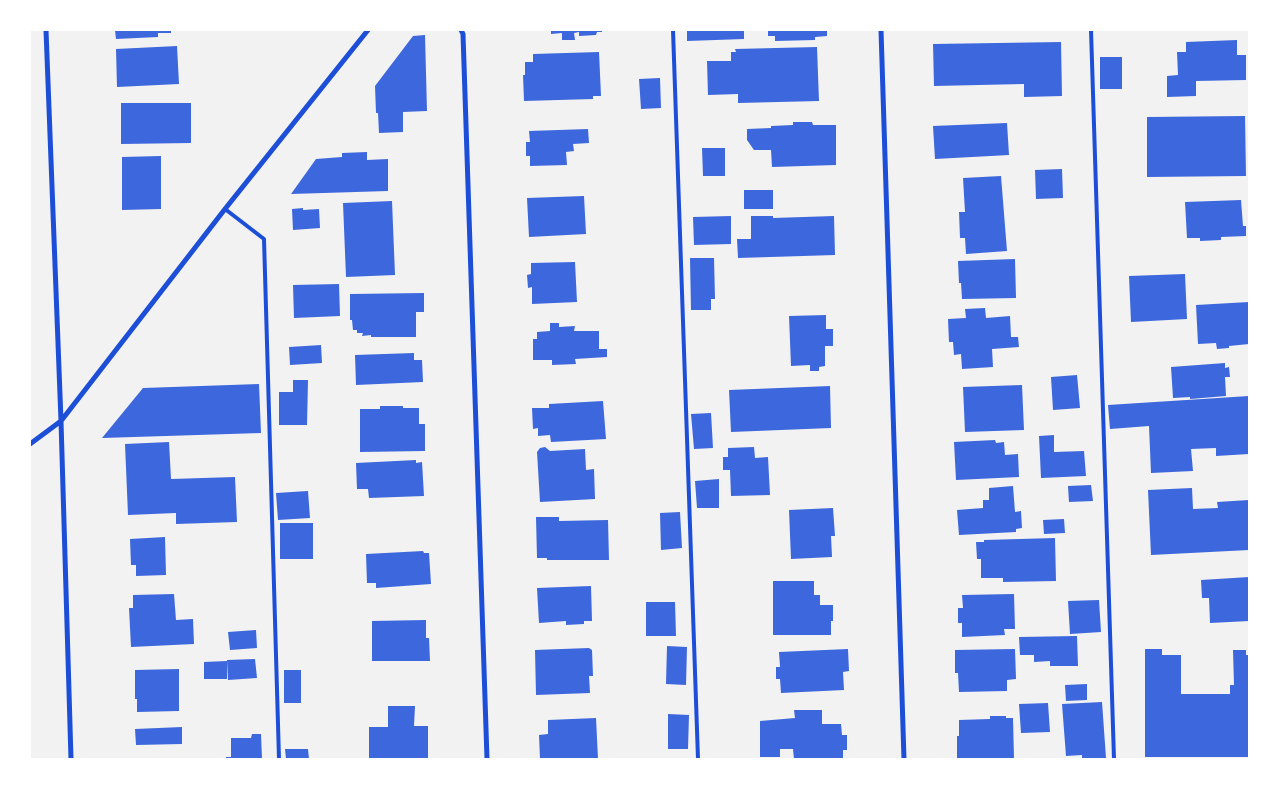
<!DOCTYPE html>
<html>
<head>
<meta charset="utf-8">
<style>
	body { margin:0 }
	#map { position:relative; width:1279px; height:789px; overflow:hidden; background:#f2f2f2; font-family:"DejaVu Sans",sans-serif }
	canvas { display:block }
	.frame { position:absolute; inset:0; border:31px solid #fff; pointer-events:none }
</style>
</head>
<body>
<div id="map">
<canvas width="1279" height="789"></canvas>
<div class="frame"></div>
</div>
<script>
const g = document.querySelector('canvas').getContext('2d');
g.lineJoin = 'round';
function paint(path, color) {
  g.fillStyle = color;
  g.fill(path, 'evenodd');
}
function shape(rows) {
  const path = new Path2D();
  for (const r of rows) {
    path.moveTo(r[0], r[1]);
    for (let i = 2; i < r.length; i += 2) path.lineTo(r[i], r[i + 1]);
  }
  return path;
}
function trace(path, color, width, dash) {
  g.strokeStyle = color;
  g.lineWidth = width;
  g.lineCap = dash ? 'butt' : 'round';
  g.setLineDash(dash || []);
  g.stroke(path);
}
paint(shape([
	[115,30,171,30,171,33,158,33,158,37,116,39],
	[551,30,602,30,602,32,597,32,596,35,579,36,579,32,574,33,575,40,562,40,562,33,551,34],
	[687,30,744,30,744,39,687,41],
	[768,30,827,30,827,36,815,37,815,40,775,41,775,36,768,36],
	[425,35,427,111,403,112,403,132,379,133,378,113,376,113,375,86,413,36],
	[1237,40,1237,55,1246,55,1246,80,1196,81,1196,96,1167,97,1167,76,1178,75,1177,52,1186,52,1186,42],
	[1061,42,1062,96,1024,97,1024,84,934,86,933,44],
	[177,46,179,84,117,87,116,49],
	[817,47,819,101,738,103,738,94,708,95,707,61,731,61,731,52,736,52,735,49],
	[599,52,601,96,593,96,593,99,524,101,523,75,525,75,525,62,533,62,533,54],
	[1100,57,1122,57,1122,89,1100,89],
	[660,78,661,108,641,109,639,79],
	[121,103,191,103,191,143,121,144],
	[1245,116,1246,176,1147,177,1147,117],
	[793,122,812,122,813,125,836,125,836,165,772,167,771,150,754,150,747,140,747,129,771,128,771,126,793,125],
	[1007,123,1009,155,935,159,933,126],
	[588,129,589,143,573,144,574,151,566,152,567,165,530,166,530,156,526,156,526,142,530,142,529,131],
	[702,148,725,148,725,176,703,176],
	[367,152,367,160,388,159,388,191,291,194,316,159,342,157,342,153],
	[161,156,161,209,122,210,122,157],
	[1062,169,1063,198,1036,199,1035,170],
	[1001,176,1007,251,966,254,965,238,960,238,959,212,965,212,963,178],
	[744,190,773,190,773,209,744,209],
	[584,196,586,234,529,237,527,198],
	[1241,200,1243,226,1246,226,1246,236,1221,237,1221,240,1200,241,1200,238,1187,238,1185,202],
	[392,201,395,275,346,277,343,203],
	[303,208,303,210,319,209,320,228,293,230,292,209],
	[731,216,731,244,694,245,693,217],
	[751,216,773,216,773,218,834,216,835,255,738,258,737,239,751,239],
	[690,258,714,258,715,299,711,299,711,310,691,310],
	[1015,259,1016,298,962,299,961,283,959,283,958,261],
	[575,262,577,302,532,304,532,287,528,288,527,275,531,274,531,263],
	[1185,274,1187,319,1131,322,1129,276],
	[339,284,340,316,294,318,293,285],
	[424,293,424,312,416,312,416,337,371,337,371,335,362,336,363,333,357,333,357,330,353,330,352,320,350,320,350,294],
	[1249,302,1249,344,1229,346,1229,348,1217,349,1216,343,1198,344,1196,305],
	[985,308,986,318,1010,316,1011,337,1018,337,1019,347,992,349,993,367,962,369,961,354,954,355,953,342,949,342,948,319,966,318,965,309],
	[826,315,826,329,833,329,833,346,825,346,825,366,819,367,819,371,810,371,810,365,791,366,789,316],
	[550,323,559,323,559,327,575,326,574,331,599,331,599,349,607,349,607,357,575,359,576,364,552,365,552,360,533,360,533,339,537,339,537,332,550,331],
	[321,345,322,363,290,365,289,347],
	[414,353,414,360,422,360,423,382,356,385,355,355],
	[1225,363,1225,368,1229,367,1230,377,1225,377,1226,396,1190,399,1190,397,1173,398,1171,367],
	[1077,375,1080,408,1053,410,1051,377],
	[293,380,308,380,307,425,279,425,279,392,293,392],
	[259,384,261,433,102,438,143,388],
	[1022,385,1024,430,965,432,963,387],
	[830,386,831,428,731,432,729,390],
	[1249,396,1249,454,1216,456,1216,448,1191,449,1193,471,1151,473,1149,426,1110,429,1108,405],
	[603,401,606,439,551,442,550,435,538,436,538,428,533,429,532,408,549,408,549,404],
	[380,406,403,406,403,408,419,408,419,424,425,424,425,451,360,452,360,409,380,409],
	[711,413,713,448,694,449,691,414],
	[1054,435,1054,452,1084,451,1086,476,1041,478,1039,436],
	[995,440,996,443,1004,442,1005,455,1018,454,1019,477,956,480,954,442],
	[169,442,171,479,235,477,237,522,176,524,176,513,128,515,125,444],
	[545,447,550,451,585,449,586,470,594,469,595,499,540,502,537,452,540,448],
	[754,447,755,458,768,457,770,495,731,496,730,470,723,470,723,457,728,457,728,448],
	[416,460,416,463,422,462,424,496,369,498,368,489,357,489,356,463],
	[719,479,719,508,697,508,695,481],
	[1091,485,1093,501,1069,502,1068,486],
	[1013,486,1015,512,1021,511,1022,528,1016,529,1016,532,959,535,957,510,983,508,983,500,989,500,989,488],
	[1192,488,1193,509,1218,508,1217,502,1249,500,1249,550,1151,555,1148,490],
	[308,491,310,518,278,520,276,493],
	[833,508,835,536,831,536,832,557,791,559,789,510],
	[680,512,682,548,661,550,660,513],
	[536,517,559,517,559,521,608,520,609,560,547,560,547,558,537,558],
	[1064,519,1065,533,1044,534,1043,520],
	[280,523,313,523,313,559,280,559],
	[165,537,166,575,136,576,136,565,131,565,130,539],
	[1055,538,1056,581,1003,582,1003,578,981,578,981,559,977,559,976,542,984,542,984,540],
	[423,551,424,553,429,553,431,584,376,588,376,583,367,583,366,554],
	[1249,577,1249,621,1210,623,1209,598,1202,598,1201,580],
	[773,581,814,581,814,595,820,595,820,605,833,605,833,621,831,621,831,635,773,635],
	[591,586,592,621,584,621,584,624,566,625,566,621,539,623,537,588],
	[174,594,176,620,193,619,194,644,131,647,129,608,133,608,133,595],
	[1014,594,1015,629,1004,629,1005,635,962,637,962,623,958,623,958,608,963,608,962,595],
	[1099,600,1101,632,1070,634,1068,601],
	[646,602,675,602,676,636,646,636],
	[426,620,426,638,429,638,430,661,372,661,372,621],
	[256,630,257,648,230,650,228,632],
	[1077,636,1078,666,1050,666,1050,661,1034,662,1034,655,1020,655,1019,637],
	[667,646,687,647,686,685,666,684],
	[589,648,592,650,593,676,589,676,590,693,536,695,535,650],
	[848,649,849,671,843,672,844,690,781,693,780,679,776,679,776,667,780,667,779,652],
	[1015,649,1016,679,1007,680,1007,691,959,692,958,673,955,673,955,650],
	[1145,649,1162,649,1162,655,1181,655,1181,694,1230,694,1230,685,1234,685,1233,650,1246,650,1246,655,1249,655,1249,757,1145,757],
	[255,659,257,678,228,680,227,660],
	[227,661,227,679,204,679,204,662],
	[179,669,179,711,137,712,137,699,135,699,135,670],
	[284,670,301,670,301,703,284,703],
	[1087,684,1087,700,1066,701,1065,685],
	[1102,702,1106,758,1082,759,1082,755,1066,756,1062,704],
	[1048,703,1050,732,1021,733,1019,704],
	[388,706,415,706,414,726,428,726,428,759,369,759,369,727,388,727],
	[794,710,822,710,822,724,841,724,842,735,847,735,847,750,843,750,843,759,794,759,793,749,780,749,780,757,760,757,760,721,795,718],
	[668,714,689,715,688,749,668,749],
	[990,716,1006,716,1006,718,1013,718,1014,759,957,759,957,736,959,736,959,720,990,719],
	[596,718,598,759,540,759,539,735,548,734,548,720],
	[182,727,182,744,136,745,135,729],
	[252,734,261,734,262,759,226,759,226,757,231,757,231,738,251,738],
	[285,749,308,749,309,759,286,759]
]), '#3d67dc');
trace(shape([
	[673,30,698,759],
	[1091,30,1114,759],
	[225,209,264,239,279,759]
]), '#1d4ed8', 4);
trace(shape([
	[46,30,61,421,71,759],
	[461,30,463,34,487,759],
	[881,30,904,759],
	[30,444,61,421,225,209,368,30]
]), '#1d4ed8', 5);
</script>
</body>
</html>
